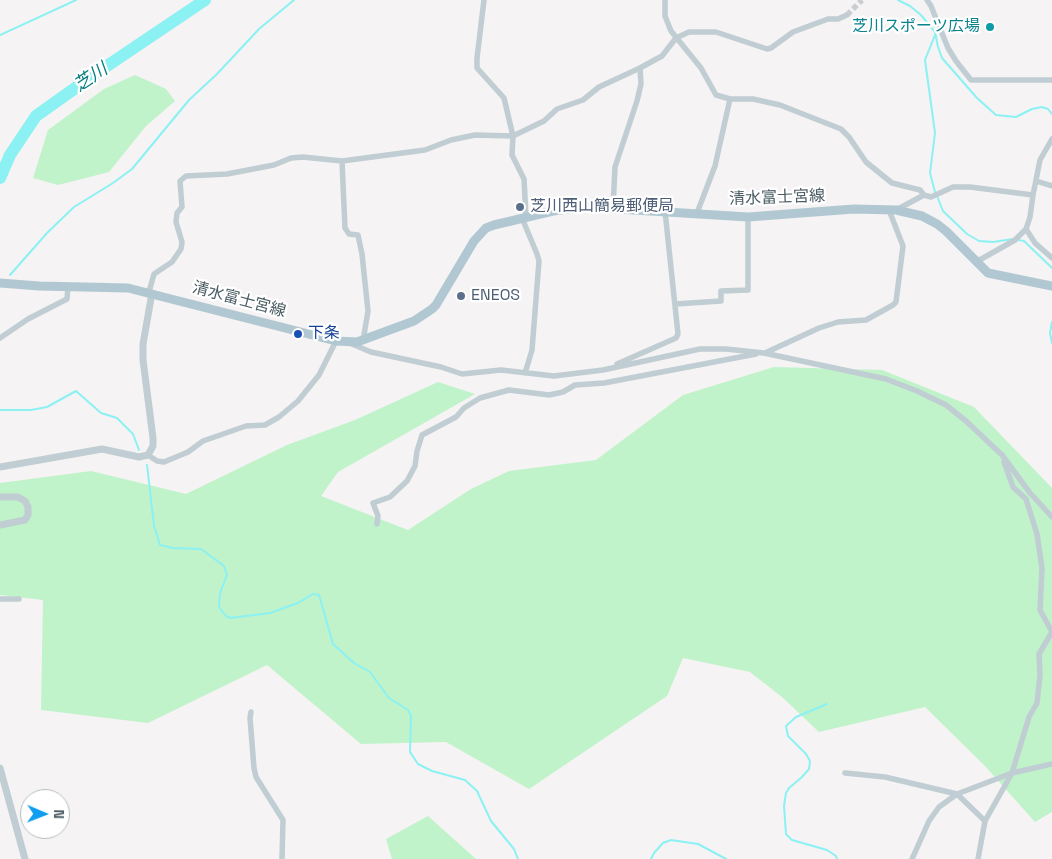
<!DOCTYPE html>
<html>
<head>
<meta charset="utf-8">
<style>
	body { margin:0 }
	#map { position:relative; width:1052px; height:859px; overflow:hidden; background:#f5f3f3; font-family:"Space Grotesk",sans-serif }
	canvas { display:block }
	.north { position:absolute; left:20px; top:789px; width:50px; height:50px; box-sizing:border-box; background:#fff; border:1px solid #b6bdc0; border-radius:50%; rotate:91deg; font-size:14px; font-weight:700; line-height:20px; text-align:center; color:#495b62 }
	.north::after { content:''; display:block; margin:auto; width:18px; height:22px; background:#109ef2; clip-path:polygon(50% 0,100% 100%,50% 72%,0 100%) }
</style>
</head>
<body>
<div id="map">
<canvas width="1052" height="859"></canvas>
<div class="north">N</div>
</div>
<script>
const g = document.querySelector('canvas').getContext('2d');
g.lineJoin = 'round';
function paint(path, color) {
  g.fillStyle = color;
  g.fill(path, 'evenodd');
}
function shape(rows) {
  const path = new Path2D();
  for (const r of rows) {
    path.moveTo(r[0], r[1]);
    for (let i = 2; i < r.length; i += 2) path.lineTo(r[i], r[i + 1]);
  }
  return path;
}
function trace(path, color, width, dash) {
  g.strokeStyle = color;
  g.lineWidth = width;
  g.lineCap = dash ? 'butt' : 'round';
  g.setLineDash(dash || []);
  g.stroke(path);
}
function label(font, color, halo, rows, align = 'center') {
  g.font = font + ' "Space Grotesk","Noto Sans JP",sans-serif';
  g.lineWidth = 4.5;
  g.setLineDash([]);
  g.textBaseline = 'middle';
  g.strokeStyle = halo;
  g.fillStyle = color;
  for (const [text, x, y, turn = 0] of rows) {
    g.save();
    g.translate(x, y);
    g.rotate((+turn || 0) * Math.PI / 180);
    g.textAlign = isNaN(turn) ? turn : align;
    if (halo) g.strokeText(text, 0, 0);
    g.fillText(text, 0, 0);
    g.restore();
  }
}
paint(shape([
	[135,75,166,89,175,101,146,126,109,172,58,185,33,178,48,130,104,89],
	[774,367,882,370,974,407,1052,488,1052,812,1035,822,984,765,925,707,819,732,782,697,750,672,683,658,667,696,529,789,446,742,361,744,267,665,148,723,41,710,43,600,0,595,0,483,91,471,186,494,287,445,355,420,438,382,475,394,338,472,321,496,408,530,471,489,509,471,596,460,683,395],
	[428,816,476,859,392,859,386,839]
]), '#c0f3ca');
trace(shape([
	[898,0,910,6,921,15,935,32,938,47,942,58,977,98,996,115,1016,117,1032,109,1042,107,1048,109,1052,114],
	[0,35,76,0],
	[935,35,925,60,935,133,930,173,935,192],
	[937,196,943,211,967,234,979,241,993,242,1013,239],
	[1018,240,1024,241,1052,268],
	[10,275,47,233,74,207,113,183,132,169,189,100,217,74,259,29,294,0],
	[1052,322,1050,333,1052,343],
	[0,410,31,410,47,407,76,391,101,413,117,418,133,434,139,450],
	[147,465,154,526,160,545,173,548,201,549,224,566,227,575,220,593,219,607,226,616,230,618,270,613,298,603,313,594,319,595,333,644,354,663,370,672,389,698,408,710,411,716,410,752,418,764,432,771,465,780,477,791,491,821,514,849,518,859],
	[827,704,796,717,786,726,788,736,806,754,810,761,809,769,802,777,789,788,786,793,784,806,786,834,792,840,827,850,836,856,837,859],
	[651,859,654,853,663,843,671,840,698,844,726,859]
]), '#8bf1f3', 2);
trace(shape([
	[0,178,10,155,36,116,95,74,205,0]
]), '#8bf1f3', 12);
trace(shape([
	[847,15,862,0]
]), '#cacdcf', 5.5, [5.5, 3]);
trace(shape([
	[484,0,477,58,477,68,504,98,513,136,512,155,524,179,526,217],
	[665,0,665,16,671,31,701,68,716,95,730,99,753,99,780,105,841,129,849,137,866,162,892,183,920,190,924,195],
	[927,0,931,6,948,48,956,61,971,80,1052,80],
	[342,161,345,228,349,234,358,235,362,254,368,311,363,341],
	[1036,181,1052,186],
	[613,208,615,167,637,101,641,84,640,68],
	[896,210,924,195,931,197,953,187,970,187,1033,195],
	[697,213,715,166,730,99],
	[522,218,537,254,539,261,532,350,525,373],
	[1026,229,1035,243,1052,258],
	[976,262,1015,240,1026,229,1030,217,1033,195,1040,160,1052,139],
	[149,292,154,274,172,262,181,249,182,242,176,222,177,213,182,207,180,181,186,176,227,174,274,165,291,158,303,157,342,161,425,150,451,140,475,135,513,136,544,121,557,109,583,100,599,87,640,68,662,56,676,38,689,32,716,32,767,49,771,48,793,32,828,19,838,19,847,15],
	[675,304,721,301,721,291,748,290,748,217],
	[0,338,28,319,67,299,68,287],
	[352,344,371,352,441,367,462,374,501,370,554,376,603,370,700,349,726,349,764,353,886,379,917,391,946,405,966,421,1002,455,1030,493,1052,517],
	[765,353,819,328,838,322,866,320,893,305,896,302,903,246,889,210],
	[617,364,676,338,678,334,665,211],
	[148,455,157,461,164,462,188,452,203,441,246,426,265,425,279,417,298,401,319,375,336,341],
	[377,524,378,516,373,503,390,497,407,481,415,466,417,451,422,435,456,417,464,408,480,398,509,390,549,395,563,392,575,385,604,383,756,354],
	[0,599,19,599],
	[251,712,250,718,254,768,256,777,283,820,282,859],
	[845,773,885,777,957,794,985,821],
	[912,859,929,821,939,807,957,794,1012,773,1052,764],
	[978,859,985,821,1012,773,1029,717,1037,703,1040,675,1039,654,1052,632,1040,610,1042,568,1037,534,1026,499,1013,487,1004,462]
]), '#c0cdd3', 5.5);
trace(shape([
	[0,467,102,449,139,457,148,455,153,446,153,438,143,360,143,344,152,293],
	[0,497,18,497,25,501,28,507,28,515,25,520,0,525],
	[0,768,25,859]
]), '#c0cdd3', 7);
trace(shape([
	[0,283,39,286,128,288,336,341,357,342,414,321,432,309,436,305,474,241,486,228,494,225,553,211,585,207,748,217,854,209,896,210,922,216,937,224,946,231,988,273,1052,286]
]), '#b1c8d2', 9);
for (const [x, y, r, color] of [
	[990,27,5,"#0f9aa8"],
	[520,207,5,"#5c6f8a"],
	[461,296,5,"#5c6f8a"],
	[298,334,5,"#1a4fb4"]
]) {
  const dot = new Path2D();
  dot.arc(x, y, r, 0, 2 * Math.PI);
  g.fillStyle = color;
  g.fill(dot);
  trace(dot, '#fff', 2);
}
label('16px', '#0d838f', '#fff', [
	["芝川スポーツ広場",980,27]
], 'right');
label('16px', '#495b62', '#fff', [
	["清水富士宮線",777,198,-2],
	["清水富士宮線",239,300,15]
]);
label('16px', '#4e5e75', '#fff', [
	["芝川西山簡易郵便局",530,207],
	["ENEOS",471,296]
], 'left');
label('16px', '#164399', '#fff', [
	["下条",308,334]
], 'left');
label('italic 18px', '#087e80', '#fff', [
	["芝川",91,78,-34]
]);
</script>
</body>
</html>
